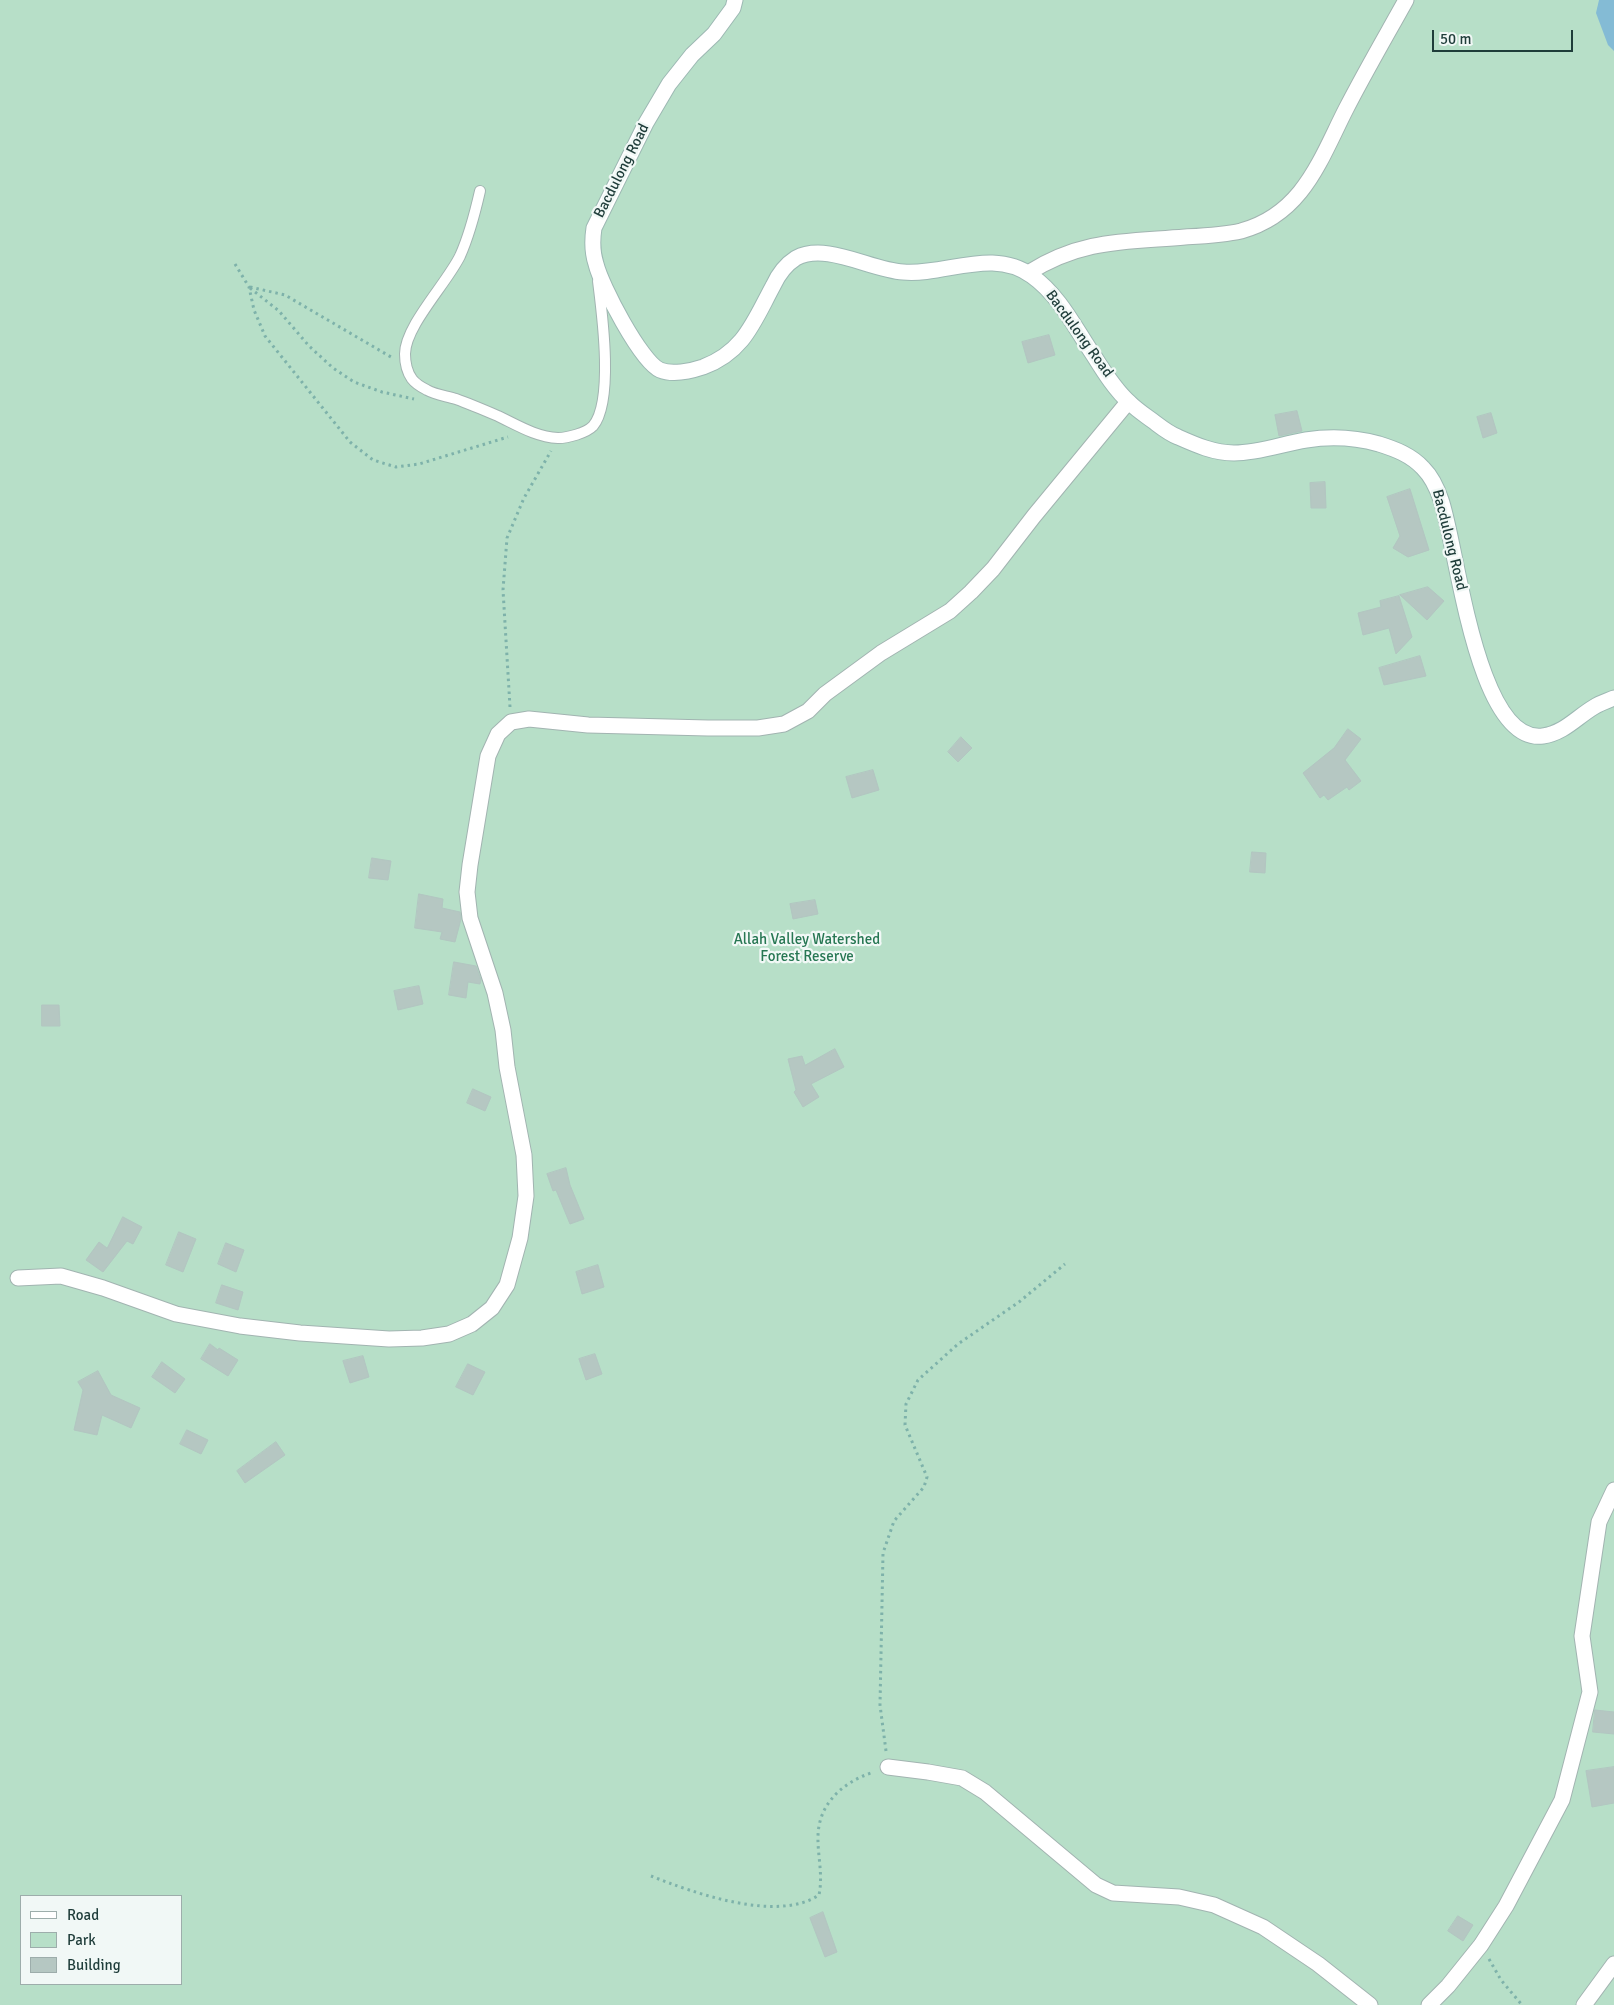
<!DOCTYPE html>
<style>
body{margin:0}
#map{position:relative;width:1614px;height:2005px;overflow:hidden;background:#e0ece9;font-family:Signika,sans-serif}
canvas{display:block}
.legend{position:absolute;left:20px;top:1895px;width:162px;height:90px;box-sizing:border-box;background:#f1f8f6;border:1px solid #9dadab;margin:0;padding:6px 9px;list-style:none;font-size:15px;color:#1f3d3a}
.legend li{display:flex;align-items:center;gap:10px;height:25px}
.legend b{width:25px;border:1px solid #9dadab}
.scale{position:absolute;left:1432px;top:30px;width:141px;height:22px;box-sizing:border-box;border:2px solid #1f3d3a;border-top:0;padding-left:6px;font-size:15px;line-height:18px;white-space:nowrap;color:#1f3d3a;-webkit-text-stroke:4px #f1f8f6;paint-order:stroke}
</style>
<div id="map">
<canvas width="1614" height="2005"></canvas>
<ul class="legend">
<li><b style="height:6px;background:#fff"></b>Road</li>
<li><b style="height:14px;background:#b7dfc8"></b>Park</li>
<li><b style="height:14px;background:#b5c7c2"></b>Building</li>
</ul>
<div class="scale">50 m</div>
</div>
<script>
const c = document.querySelector('canvas').getContext('2d');
c.lineJoin = 'round';
function fillPath(path, color) { c.fillStyle = color; c.fill(path, 'evenodd'); }
function strokePath(path, color, width, dash) { c.strokeStyle = color; c.lineWidth = width; c.lineCap = dash ? 'butt' : 'round'; c.setLineDash(dash || []); c.stroke(path); }
function label(font, color, halo, rows, align = 'center') {
  c.font = font + ' Signika,sans-serif'; c.lineWidth = 4.5; c.setLineDash([]); c.textBaseline = 'middle'; c.strokeStyle = halo; c.fillStyle = color; for (const [text, x, y, turn = 0] of rows) {
    c.save(); c.translate(x, y); c.rotate((+turn || 0) * Math.PI / 180); c.textAlign = isNaN(turn) ? turn : align; if (halo) c.strokeText(text, 0, 0); c.fillText(text, 0, 0); c.restore();
  }
}
const green = new Path2D(`
 M0 0H1614V2005H0ZM21 1896H181V1984H21Z`);
const water = new Path2D(`
 M1599 0H1614V51L1608 45 1596 13Z`);
const building = new Path2D(`
 M1049 335 1055 355 1028 363 1022 342Z
 M1297 411 1302 431 1279 436 1275 415Z
 M1491 413 1497 433 1483 438 1477 417Z
 M1325 482 1326 508H1311L1310 483Z
 M1410 489 1429 550 1408 557 1393 548 1400 536 1387 497Z
 M1428 587 1444 601 1427 620 1400 595Z
 M1399 596 1412 637 1396 654 1389 628 1363 635 1358 613 1381 607 1380 601Z
 M1420 656 1426 676 1384 685 1379 668Z
 M1348 729 1361 739 1345 760 1361 781 1349 790 1347 787 1328 800 1324 795 1320 798 1303 773 1334 748Z
 M961 737 972 748 958 762 948 752Z
 M873 770 879 790 852 798 846 777Z
 M1252 852 1266 853 1265 873 1250 872Z
 M372 858 391 861 388 880 369 878Z
 M419 894 443 899 442 908 460 912 461 919 455 942 440 939 442 932 415 928Z
 M815 900 818 914 793 919 790 904Z
 M454 962 476 966 481 980 480 984 468 982 466 998 449 995Z
 M419 986 423 1004 398 1010 394 991Z
 M42 1005H59L60 1026H42Z
 M835 1049 844 1067 811 1084 819 1097 803 1107 794 1092 796 1090 788 1059 802 1056 805 1065Z
 M473 1089 491 1097 485 1111 467 1103Z
 M566 1168 570 1185 584 1219 570 1224 556 1190 553 1191 547 1174Z
 M123 1217 142 1227 133 1244 127 1241 103 1272 86 1260 99 1242 107 1248Z
 M179 1232 196 1239 183 1272 166 1265Z
 M226 1243 244 1250 236 1272 218 1264Z
 M598 1265 604 1287 582 1294 576 1272Z
 M222 1285 243 1292 238 1310 216 1303Z
 M210 1344 218 1350 219 1348 238 1360 228 1376 201 1359Z
 M595 1354 602 1374 586 1380 579 1359Z
 M363 1356 369 1377 350 1383 343 1361Z
 M162 1362 185 1379 175 1393 152 1377Z
 M468 1364 485 1372 473 1395 456 1387Z
 M98 1371 111 1395 140 1408 131 1428 102 1415 97 1435 74 1430 83 1390 78 1382Z
 M187 1430 208 1440 201 1454 180 1444Z
 M276 1442 285 1455 245 1483 237 1471Z
 M1595 1710 1614 1712V1734L1593 1732Z
 M1614 1767V1803L1592 1807 1586 1771Z
 M823 1912 837 1952 825 1957 810 1918Z
 M1458 1916 1473 1925 1463 1941 1448 1931Z`);
const path = new Path2D(`
 M235 264 249 287 254 310 265 336 350 442 373 460 396 467 419 464 508 437
 M250 287 285 295 391 357
 M250 288 279 311 309 346 333 368 354 382 382 392 414 399
 M510 707 503 590 507 538 524 498 551 451
 M886 1751 880 1705 883 1553 894 1521 924 1487 927 1477 905 1425 906 1404 918 1380 958 1344 1019 1302 1065 1264
 M651 1876C694 1893 777 1923 819 1895 824 1871 815 1848 819 1826 824 1798 848 1780 874 1772
 M1489 1959 1501 1980 1522 2005`);
const lane = new Path2D(`
 M480 191C475 213 469 236 460 256 447 283 405 326 405 354 405 362 407 372 412 379 415 383 423 388 427 390 436 395 447 396 456 399 470 404 484 410 498 416 517 425 536 437 558 438 568 438 586 433 593 426 614 401 602 313 598 281`);
const street = new Path2D(`
 M1028 273C1082 239 1124 242 1185 237 1203 236 1224 235 1241 231 1303 214 1320 160 1346 109 1365 72 1386 36 1406 0
 M18 1278 61 1276 103 1288 176 1314 240 1326 300 1333 389 1339 422 1338 449 1334 472 1324 492 1308 507 1285 520 1238 526 1196 524 1155 507 1067 503 1030 495 993 470 918 467 892 470 865 488 756 498 734 511 722 529 719 588 725 708 728H758L784 724 808 711 825 694 881 653 950 611 971 592 993 569 1034 516 1128 402
 M888 1767 928 1772 962 1778 985 1792 1096 1885 1113 1893 1179 1897 1214 1905 1263 1927 1318 1964 1370 2005
 M1429 2005 1448 1986 1481 1945 1506 1906 1562 1800 1590 1692 1582 1636 1599 1522 1614 1490
 M1584 2005 1614 1964`);
const secondary = new Path2D(`
 M735 0 733 8 714 34 692 55 669 84 646 123 594 228C592 241 592 252 596 264 601 285 641 362 660 370 672 375 691 371 703 367 744 352 754 321 773 286 778 275 785 265 796 258 826 242 871 270 903 272 945 276 993 247 1032 276 1060 296 1075 328 1094 356 1104 372 1116 391 1130 403 1137 410 1145 415 1153 421 1161 427 1168 433 1178 437 1196 445 1214 453 1234 453 1259 453 1282 444 1306 440 1331 436 1354 437 1379 444 1395 449 1411 455 1423 468 1432 477 1437 488 1441 500 1457 544 1476 745 1543 736 1564 733 1577 717 1594 707 1600 703 1607 701 1614 698`);
const streetNames = [
 ["Bacdulong Road",622,171,-63],
 ["Bacdulong Road",1079,334,54],
 ["Bacdulong Road",1449,540,76]
];
const parkNames = [
 ["Allah Valley Watershed",807,940],
 ["Forest Reserve",807,957]
];
fillPath(green, '#b7dfc8');
fillPath(water, '#84bbd5');
fillPath(building, '#b5c7c2');
strokePath(building, '#b2c6c1', 1);
strokePath(lane, '#a2b4b1', 12);
strokePath(street, '#a2b4b1', 17);
strokePath(secondary, '#9db8b3', 17);
strokePath(path, '#7eb2aa', 3, [2.5, 4]);
strokePath(lane, '#fff', 10);
strokePath(street, '#fff', 15);
strokePath(secondary, '#fff', 15);
label('15px', '#1f3d3a', '#f1f8f6', streetNames);
label('15px', '#277753', '#f1f8f6', parkNames);
</script>
